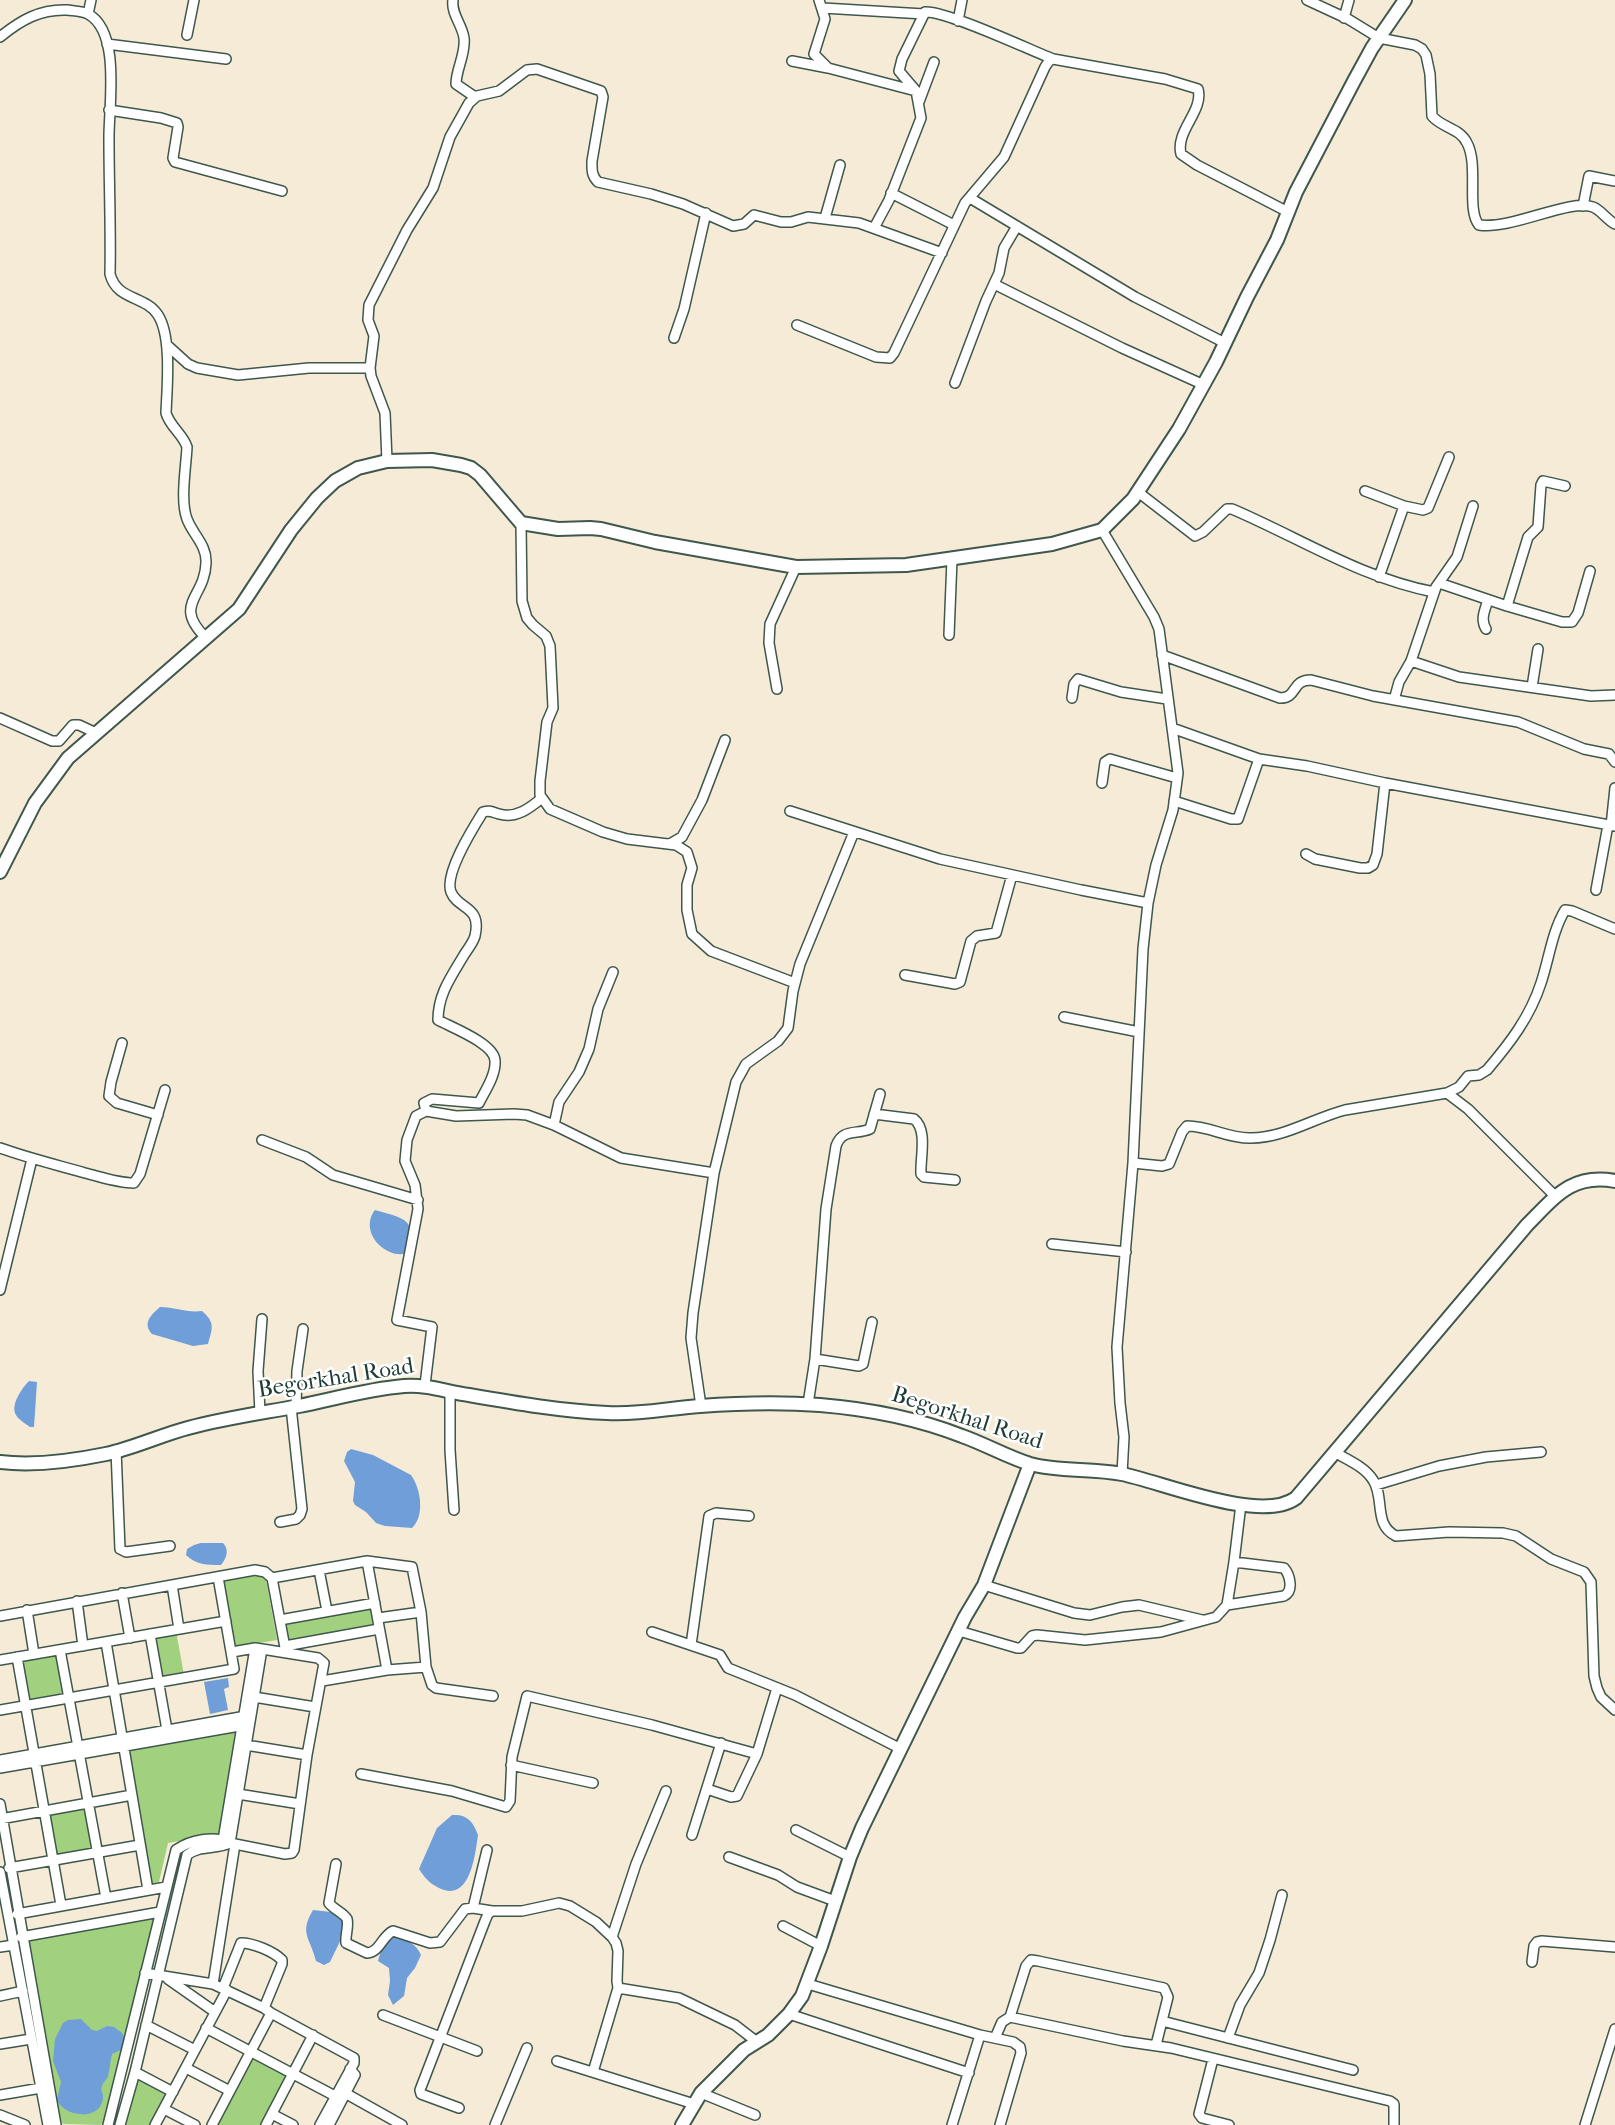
<!DOCTYPE html>
<style>
body{margin:0}
canvas{display:block;background:#f6ebd7}
</style>
<canvas width="1615" height="2125"></canvas>
<script>
const c = document.querySelector('canvas').getContext('2d');
c.lineJoin = 'round';
function fillPath(path, color) { c.fillStyle = color; c.fill(path, 'evenodd'); }
function strokePath(path, color, width, dash) { c.strokeStyle = color; c.lineWidth = width; c.lineCap = dash ? 'butt' : 'round'; c.setLineDash(dash || []); c.stroke(path); }
function label(font, color, halo, rows, align = 'center') {
  c.font = font + ' "IM FELL French Canon",serif'; c.lineWidth = 5; c.setLineDash([]); c.textBaseline = 'middle'; c.strokeStyle = halo; c.fillStyle = color; for (const [text, x, y, turn = 0] of rows) {
    c.save(); c.translate(x, y); c.rotate((+turn || 0) * Math.PI / 180); c.textAlign = isNaN(turn) ? turn : align; if (halo) c.strokeText(text, 0, 0); c.fillText(text, 0, 0); c.restore();
  }
}
const green = new Path2D(`
 M265 1574 277 1640 235 1647 223 1581Z
 M373 1605 377 1627 286 1643 282 1621Z
 M176 1631 184 1675 160 1680 152 1636Z
 M59 1652 67 1696 26 1703 18 1659Z
 M238 1729 219 1834 168 1843 159 1882 152 1883 128 1749Z
 M87 1806 95 1850 55 1857 47 1813Z
 M156 1917 106 2117 101 2125 63 2124 59 2118 28 1940Z
 M251 2054 290 2075 264 2125H214Z
 M136 2076 170 2094 153 2125H124Z`);
const water = new Path2D(`
 M375 1210C405 1219 418 1218 407 1254 401 1254 395 1255 390 1252 373 1245 363 1225 375 1210Z
 M160 1307C175 1307 187 1313 202 1311 216 1323 212 1329 208 1344L193 1346 152 1334C142 1323 151 1315 160 1307Z
 M29 1381 37 1382 34 1427H30C26 1424 18 1419 16 1415 10 1405 22 1388 29 1381Z
 M351 1449 373 1455 411 1475C421 1489 425 1516 412 1528L385 1526 376 1523 366 1512 355 1505 353 1501 355 1482 344 1461 347 1452Z
 M201 1543H223C230 1550 226 1559 221 1565 207 1565 196 1565 186 1555L187 1549 194 1545Z
 M228 1678 229 1687 224 1689 228 1710 210 1714 204 1682Z
 M452 1815C467 1814 473 1821 478 1835 475 1856 470 1903 439 1888 429 1883 425 1878 419 1869L437 1828Z
 M313 1910 331 1912 343 1919 344 1933 330 1962 324 1965 316 1961C310 1937 299 1934 313 1910Z
 M396 1936C407 1941 416 1943 421 1955L415 1968 407 1978 404 1996 393 2005 388 1995 390 1981 389 1968 378 1961C380 1951 386 1939 396 1936Z
 M81 2019 92 2030 97 2031 107 2026 114 2027 122 2033 124 2037 121 2050 112 2054C110 2062 110 2069 108 2076 107 2080 103 2082 102 2086 100 2093 103 2090 103 2097 103 2110 90 2116 80 2114 69 2113 62 2109 57 2100L61 2082 53 2061 55 2039 63 2023 68 2020Z`);
const street = new Path2D(`
 M453 0C451 14 462 24 464 38 466 54 456 69 456 84L475 97
 M819 0 825 19 814 54 828 68 916 91
 M1307 0 1348 19 1379 38 1415 45 1422 49 1426 55 1430 74 1432 116C1442 128 1460 128 1467 143 1479 165 1466 210 1479 225 1512 230 1570 198 1593 207 1601 210 1607 220 1615 224
 M823 8 924 14
 M88 14 91 0
 M1344 18 1349 0
 M958 21 962 0
 M187 35 194 0
 M0 37C21 20 40 9 67 10 74 11 82 11 88 14 122 32 108 110 109 141 109 185 111 230 110 274 117 301 145 295 158 315 172 337 167 387 166 413 170 427 183 434 187 447 186 467 180 501 187 519 193 535 207 545 206 563 205 598 172 604 206 638
 M107 44 226 59
 M792 61 828 68
 M919 102 934 62
 M109 110 161 118 177 123 178 127 173 158 175 162 282 191
 M891 193 954 225
 M970 198 1135 297 1225 343
 M1583 206 1589 176 1615 181
 M825 218 840 165
 M874 228 889 200 921 118 916 91 899 71 902 59 925 12C945 10 1030 50 1053 59
 M994 284 1122 348 1204 385
 M797 325 876 357 890 358 894 353 965 203 1004 157 1045 67 1049 61 1053 59 1165 79 1198 89C1204 111 1175 131 1181 154L1197 165 1288 212
 M674 338 684 309 706 213
 M167 345 188 364 197 368 238 375 309 368H370
 M955 383 986 301 999 273 1004 248 1017 226
 M387 461 385 413 371 376 370 368 374 336 368 320 369 305 407 230 433 188 450 137 469 103 477 96 499 91 527 70 537 69 601 91 603 97 592 161C592 169 591 175 598 182L651 194 683 204 733 226 744 224 754 215 781 222H791L808 217 859 223 942 253
 M1365 491 1404 506
 M1138 492 1195 536 1203 532 1227 509H1232C1300 538 1361 578 1434 592
 M521 523 522 601 527 618 533 625 546 636 550 646 553 708 547 722 540 781V795L550 809 603 832 627 839 676 845 687 852 692 868 687 885V910L692 934 711 951 795 983
 M1102 530 1154 617 1159 629 1178 773 1173 810 1156 865 1148 903 1143 949 1133 1163 1117 1347 1120 1403 1124 1437 1122 1474
 M1379 577 1404 506 1423 510 1428 508 1449 457
 M1439 583 1507 606 1562 622H1572L1578 613 1590 571
 M1507 606 1528 537 1538 527 1541 485 1543 481 1565 486
 M1486 629C1480 619 1485 610 1488 600
 M949 635 952 559
 M1162 655 1280 698C1298 698 1291 680 1311 680L1373 696 1518 722 1584 749 1609 754 1615 762
 M1411 661 1459 677 1591 696 1615 695
 M1532 687 1538 649
 M777 689 769 643 770 624 796 567
 M1072 698 1074 684 1078 679 1121 692 1167 699
 M1394 700 1399 682 1411 661 1436 587 1457 557 1473 506
 M0 718 52 741H59L73 725H79L96 733
 M1172 728 1259 759 1307 766 1385 783 1615 826
 M1102 783 1105 762 1110 759 1177 778
 M1174 801 1231 819H1238L1259 759
 M790 811 940 859 1081 890 1148 903
 M1611 826 1615 788
 M670 844 682 837 702 800 725 740
 M1306 854 1315 859 1360 868H1368L1373 865 1377 854 1385 783
 M1596 890 1608 825
 M905 975 955 984 960 982 971 941 977 936 996 933 1012 875
 M1064 1017 1139 1032
 M122 1043 111 1082 109 1096 117 1103 158 1115
 M1447 1093 1468 1109 1556 1197
 M426 1111 424 1103 432 1099 479 1103C485 1091 496 1075 495 1061 495 1044 453 1028 438 1020 438 994 451 977 464 955 467 950 473 943 475 936 482 905 458 910 451 892 444 874 473 828 483 812 490 810 492 812 499 814 516 819 530 808 542 798
 M874 1114 914 1119C928 1130 920 1158 921 1174L924 1177 955 1180
 M554 1125 559 1102 579 1072 589 1049 598 1009 613 972
 M262 1140 306 1157 333 1175 418 1200
 M0 1148C28 1158 57 1165 85 1173 101 1177 118 1183 134 1183L140 1174 165 1090
 M1133 1163 1162 1166 1169 1164 1182 1132 1187 1126C1210 1126 1229 1139 1251 1138 1284 1138 1314 1118 1345 1110L1447 1093 1459 1087 1468 1076 1479 1075 1487 1070C1510 1043 1530 1017 1541 983 1549 959 1552 932 1565 910L1572 911 1615 929
 M1052 1244 1126 1252
 M0 1290 32 1159
 M815 1359 826 1209 836 1146C842 1128 857 1135 870 1129L880 1094
 M425 1385 432 1327 397 1320 418 1209 415 1185 405 1161 407 1140 416 1116 426 1111 456 1116 514 1114 527 1115 554 1125 621 1158 714 1173
 M450 1392V1450L454 1510
 M808 1404 815 1359 859 1366 863 1364 872 1322
 M701 1406 691 1338 693 1313 714 1173 736 1082 746 1064 778 1041 788 1028 793 991 800 964 854 832
 M296 1407 297 1371 303 1329
 M260 1413 258 1371 262 1319
 M116 1450 120 1549 126 1552 170 1546
 M1336 1453C1348 1460 1365 1467 1373 1480 1385 1498 1373 1525 1396 1536L1449 1532 1503 1533 1516 1536 1551 1559 1584 1572 1591 1582 1594 1676 1597 1688 1601 1697 1615 1710
 M1376 1485 1439 1466 1486 1457 1541 1452
 M280 1522 296 1519 300 1515 302 1509 291 1407
 M367 1561 387 1670
 M319 1570 327 1611
 M172 1585 179 1629
 M984 1585 1074 1613 1090 1615 1122 1607 1139 1605 1202 1620
 M122 1593 130 1638
 M77 1601 83 1646
 M1227 1605 1284 1596C1294 1591 1290 1575 1284 1568L1234 1562
 M27 1610 34 1654
 M0 1616 255 1570 265 1572 272 1578
 M378 1618 421 1612
 M280 1620 375 1603
 M959 1631 1017 1648H1021L1032 1636 1037 1635 1085 1640 1161 1632 1216 1617 1227 1605 1234 1562 1241 1504
 M652 1632 720 1655 728 1668 795 1695 901 1749
 M150 1634 167 1730
 M106 1642 148 1890
 M691 1645 709 1516 716 1513 749 1516
 M285 1646 379 1629
 M60 1650 106 1898
 M232 1652 255 1648
 M286 1653 272 1578 367 1561 412 1567 421 1612 426 1667 387 1670 322 1681
 M17 1657 61 1905
 M0 1660 226 1621
 M426 1667 432 1685 436 1688 493 1696
 M254 1697 315 1707
 M0 1710 234 1669 218 1577
 M246 1745 307 1755
 M0 1760 246 1716
 M511 1765 593 1783
 M0 1768 245 1725
 M361 1774 452 1791 506 1807 510 1801 512 1757 527 1696 652 1725 757 1754 777 1688
 M707 1789 731 1797 737 1796 757 1754
 M238 1794 300 1804
 M0 1804 56 2125
 M0 1819 132 1795
 M796 1830 850 1857
 M692 1835 721 1743
 M223 1840 255 1648 262 1649 230 1843
 M729 1857 778 1875 797 1887 835 1901
 M336 1864 329 1903C333 1909 344 1913 347 1919 349 1926 345 1936 346 1943L367 1953C380 1952 382 1936 393 1931L430 1943 440 1942 465 1909 473 1908 492 1911
 M9 1868 140 1845
 M0 1872 48 2125
 M473 1908 487 1850
 M17 1914 166 1887
 M783 1926 821 1946
 M21 1937 160 1912
 M612 1937 636 1864 666 1791
 M0 1947 14 1945
 M1532 1962 1534 1946 1537 1942 1542 1941 1615 1947
 M145 1973 213 1984 235 1844
 M168 1979 215 2012
 M213 1984 264 2008 271 2013 354 2058V2063L320 2125
 M808 1984 980 2035 1013 2042 1020 2047 1021 2053 1000 2125
 M223 1988 241 1943C253 1943 273 1951 282 1960V1964L264 2008
 M618 1988 679 1998 735 2025 757 2042
 M0 1996 23 1991
 M789 2014 969 2073
 M383 2015 477 2051
 M1010 2017 1026 1966 1031 1960 1038 1961 1164 1988 1168 1997 1156 2045
 M1162 2021 1353 2070
 M146 2025 195 2050
 M206 2028 335 2096
 M995 2038 1002 2022 1010 2017 1123 2041 1171 2048 1390 2101 1394 2104V2125
 M1228 2038 1240 2005 1259 1973 1270 1940 1282 1895
 M0 2044 31 2039
 M1213 2059 1199 2114 1202 2118 1229 2125
 M557 2061 694 2104
 M186 2068 230 2091
 M135 2072 173 2092
 M345 2093 402 2125
 M701 2093 755 2115
 M0 2095 41 2088
 M459 2108 421 2094 420 2090 485 1921 488 1914 492 1911H522L559 1903 570 1906 596 1922 612 1937 616 1943 618 1951 617 1981 618 1988 593 2072
 M164 2109 195 2125
 M272 2114 293 2125
 M0 2115 25 2125
 M108 2125 176 1850C190 1840 214 1835 230 1843L285 1854 292 1853 294 1850 307 1755 324 1663 318 1658 262 1649
 M120 2125 135 2072 187 1855C199 1845 216 1850 230 1843
 M155 2125 227 1990
 M212 2125 271 2013
 M266 2125 313 2035
 M329 2125 355 2075 350 2069
 M495 2125 527 2048
 M952 2125 980 2035
 M1585 2125 1615 2029`);
const secondary = new Path2D(`
 M0 872 35 803 68 758 239 609 291 530 317 498 335 481 358 468 387 461 432 460 461 465 471 468 480 475 521 523 558 529 590 528 601 529 655 542 796 567 906 565 1052 544 1102 530 1133 499 1179 429 1216 362 1247 297 1277 240 1296 192 1354 81 1372 48 1405 0
 M0 1462C34 1466 72 1461 106 1454 134 1448 161 1435 188 1428 225 1418 262 1413 299 1406 334 1399 368 1389 404 1386 426 1384 447 1392 469 1395 515 1403 561 1411 607 1413 639 1415 669 1408 700 1406 739 1403 781 1402 820 1405 869 1409 916 1418 962 1436 985 1444 1007 1457 1030 1464 1059 1472 1092 1468 1122 1474 1162 1482 1261 1524 1296 1498L1527 1225C1555 1197 1572 1173 1615 1181
 M682 2125 701 2093 744 2050 768 2035 789 2014 802 1996 821 1946 850 1857 862 1828 965 1617 984 1585 1030 1464`);
const streetNames = [
 ["Begorkhal Road",336,1379,-9],
 ["Begorkhal Road",967,1419,18]
];
fillPath(green, '#a1d17f');
fillPath(water, '#6f9ed8');
strokePath(street, '#3f574c', 12);
strokePath(secondary, '#3f574c', 16);
strokePath(street, '#fff', 9);
strokePath(secondary, '#fff', 12);
label('23px', '#1f3d34', '#fff', streetNames);
</script>
